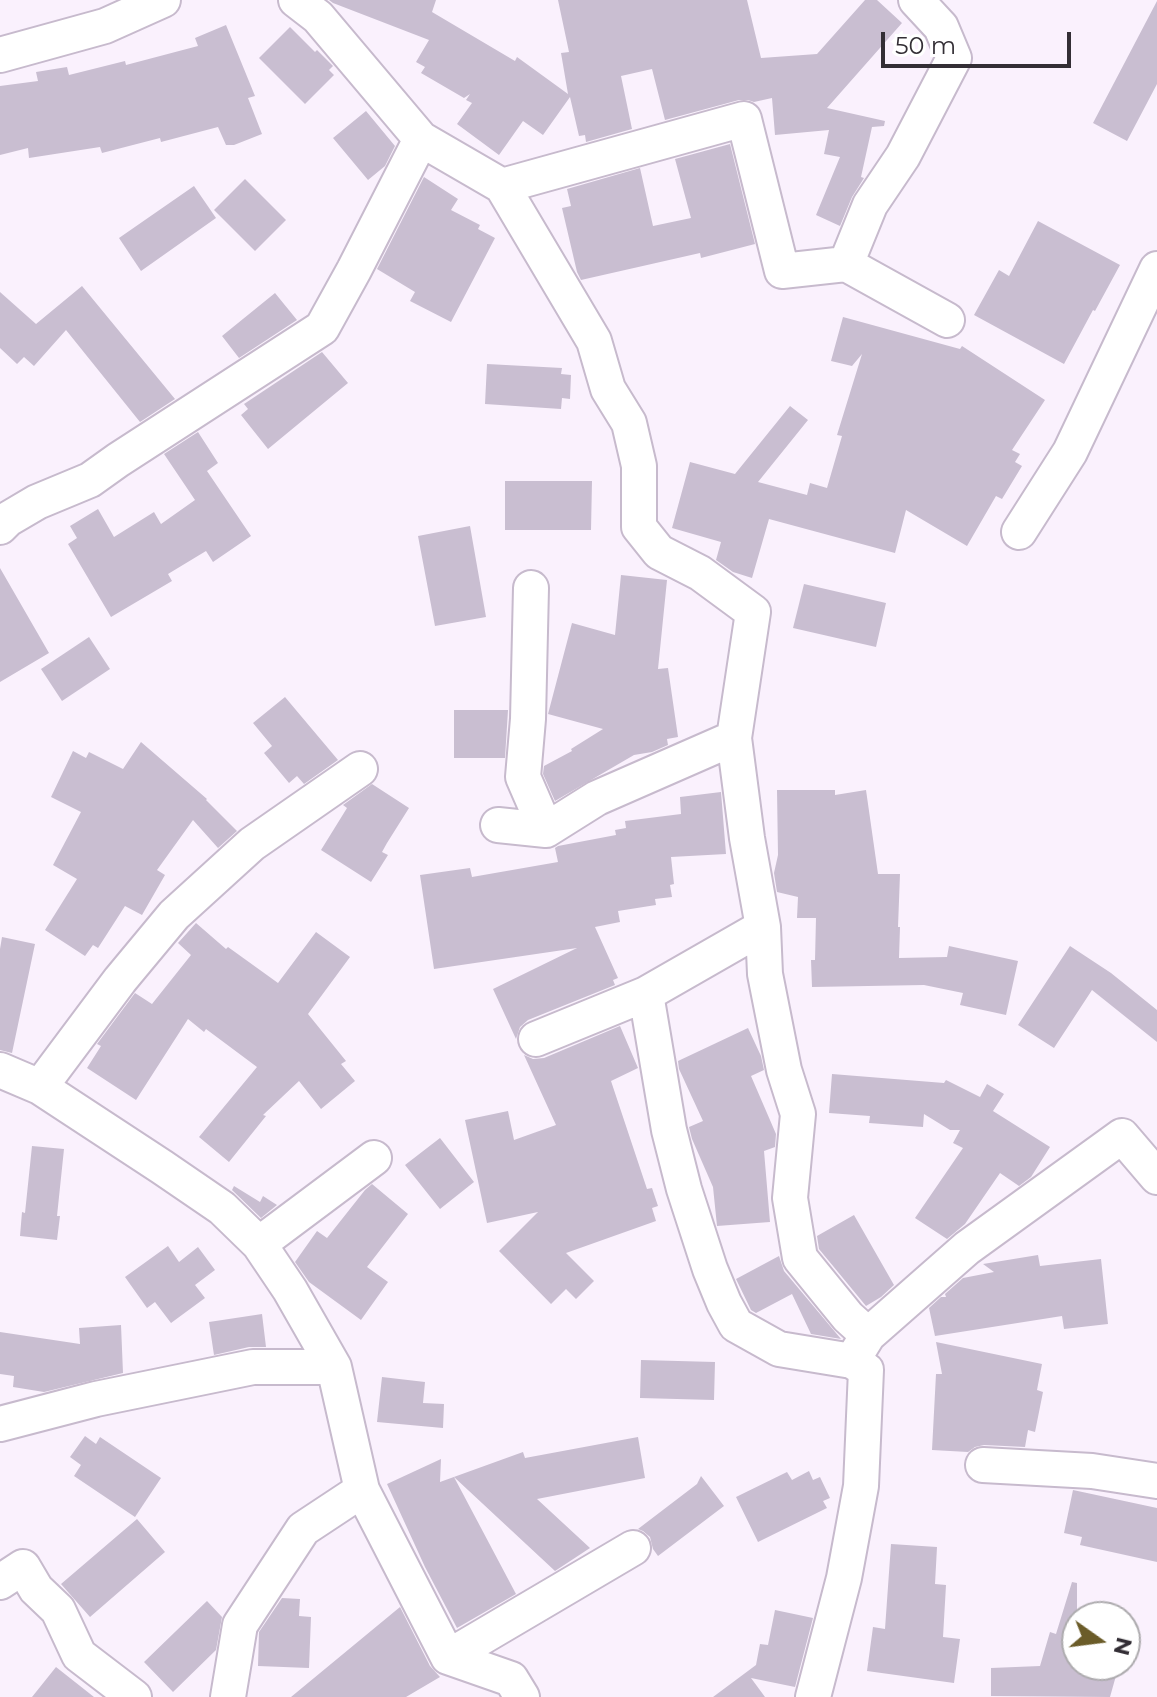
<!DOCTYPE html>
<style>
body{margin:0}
#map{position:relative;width:1157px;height:1697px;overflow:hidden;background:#faf1fd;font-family:Montserrat,sans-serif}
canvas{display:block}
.north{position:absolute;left:1061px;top:1601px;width:80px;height:80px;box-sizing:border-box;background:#fff;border:2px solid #adabae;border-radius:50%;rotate:104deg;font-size:22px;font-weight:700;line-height:32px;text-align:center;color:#332e35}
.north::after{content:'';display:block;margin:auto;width:28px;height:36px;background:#6b5c29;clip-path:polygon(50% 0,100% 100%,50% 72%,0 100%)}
.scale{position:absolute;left:881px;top:32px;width:190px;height:36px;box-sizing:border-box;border:4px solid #332e35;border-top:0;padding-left:10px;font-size:24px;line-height:28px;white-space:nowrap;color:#332e35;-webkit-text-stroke:6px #fff;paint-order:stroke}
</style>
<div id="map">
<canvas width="1157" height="1697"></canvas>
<div class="north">N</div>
<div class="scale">50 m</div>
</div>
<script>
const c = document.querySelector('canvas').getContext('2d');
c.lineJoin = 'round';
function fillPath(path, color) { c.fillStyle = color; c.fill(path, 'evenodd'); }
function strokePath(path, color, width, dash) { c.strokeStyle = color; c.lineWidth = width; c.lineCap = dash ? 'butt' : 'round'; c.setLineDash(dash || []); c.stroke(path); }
const building = new Path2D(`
 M329 0H436L432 12 515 61 517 57 568 94 561 53 569 52 558 0H747L761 58 817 54 865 0H877L902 23 827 108 885 121 884 126 872 127 861 177 864 178 852 197 840 226 816 215 840 157 824 154 829 130 775 135 772 98 754 102 748 100H739L665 120 652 69 621 76 632 129 586 142 585 135 579 136 570 97 543 135 523 121 499 155 457 124 472 103 466 100 470 94 464 98 421 73 425 67 416 62 429 40 333 3Z
 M1157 1V84L1127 141 1093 123Z
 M226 25 255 96 248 98 262 134 234 145H226L218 127 161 142 160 138 102 153 100 147 29 158 28 148 0 155V86L38 81 36 72 67 67 69 75 125 61 126 65 198 46 195 38Z
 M290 27 315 52 317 50 333 66 329 70 334 75 305 104 259 58Z
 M366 111 395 146 385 166 368 180 333 138Z
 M730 144 755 244 701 258 700 253 581 280 577 272 562 208 571 206 567 189 640 168 653 226 691 218 675 159Z
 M424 177 458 199 451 210 480 225 478 229 495 238 451 322 410 301 415 292 377 269Z
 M245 179 286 220 255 251 214 210Z
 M194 186 216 218 141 271 119 238Z
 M1038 221 1120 265 1095 311 1093 310 1064 364 974 315 999 270 1009 276Z
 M82 286 175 399 140 422 66 330 34 366 24 357 17 364 0 348V292L36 324Z
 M275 293 297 320 239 358 222 336Z
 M843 317 960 349 962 346 1045 400 1012 450 1020 454 1015 462 1022 466 1002 499 996 496 967 546 906 510 895 553 769 519 752 578 733 572 716 560 721 542 672 528 690 462 735 474 790 406 808 420 758 482 807 495 810 483 827 488 842 436 837 435 862 354 852 366 831 361Z
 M322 352 348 383 268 449 241 415 248 409 244 404Z
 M487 364 562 368 561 374 571 375 570 399 562 398 561 409 485 404Z
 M198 432 218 463 207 471 251 536 213 562 206 551 168 574 172 581 111 617 68 544 77 538 70 526 98 509 114 537 154 512 161 524 195 500 164 454Z
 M505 481H592L591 530H505Z
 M470 526 486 617 435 626 418 536Z
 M0 568 49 653 0 682Z
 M621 575 667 580 658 669 668 668 678 737 667 739 668 745 652 752 634 755 555 801 543 774 544 766 572 751 571 749 603 729 548 714 572 623 615 635Z
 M804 584 886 603 876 647 793 628Z
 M89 637 110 669 62 701 41 669Z
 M285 697 338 760 304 784 297 776 289 783 264 753 272 746 253 723Z
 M454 710H508L505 758H454Z
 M141 742 207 799 206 800 237 831 218 848 193 820 157 870 165 875 142 915 125 906 98 948 93 945 85 956 45 930 77 879 53 865 81 812 51 797 73 751 86 758 89 752 123 769Z
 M372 784 409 808 387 843 382 852 388 855 371 882 321 850 347 808 343 805Z
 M777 790H835V795L866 790 878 874H900L898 927H900L899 958 947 957 949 946 1018 961 1006 1015 960 1005 963 993 924 985 812 987 811 960H815L816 918H797L798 897 777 892 774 873 778 855Z
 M721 792 726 854 671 857 674 884 670 885 672 897 655 899 656 905 618 911 620 922 595 927 618 978 613 980 615 985 528 1020 520 1027 516 1039 493 989 577 948 434 969 420 875 470 868 472 877 558 862 555 848 558 846 616 835 615 830 626 828 625 821 681 814 680 797Z
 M196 923 226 949 228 947 278 983 316 932 350 957 308 1014 346 1061 341 1064 355 1081 321 1109 299 1081 263 1115 266 1116 229 1162 199 1137 257 1067 206 1029 204 1032 188 1019 136 1100 87 1068 101 1046 97 1044 135 993 152 1004 191 955 178 943Z
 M2 937 35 944 12 1053 0 1050V949Z
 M1070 946 1111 973 1157 1010V1042L1092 990 1054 1048 1018 1025Z
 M620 1026 638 1068 611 1081 647 1189 652 1188 658 1206 652 1208 656 1221 566 1253 594 1281 576 1299 566 1289 551 1304 499 1251 538 1212 487 1223 465 1120 508 1111 514 1140 556 1125 524 1055 533 1059 544 1058Z
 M748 1028 761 1056 764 1070 751 1076 776 1134 775 1147 764 1151 770 1222 717 1226 713 1187 692 1139 689 1127 703 1121 679 1069 678 1061Z
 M832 1074 944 1083 946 1080 980 1097 987 1084 1004 1094 993 1111 1050 1147 1031 1177 1019 1186 1000 1173 965 1224 947 1239 915 1218 963 1148 953 1143 960 1130H950L924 1114 923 1127 869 1123 870 1116 829 1113Z
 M440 1138 474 1182 440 1209 405 1165Z
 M32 1146 64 1149 57 1216H60L57 1240 20 1236 22 1212 25 1213Z
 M372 1184 408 1214 367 1267 388 1282 361 1320 309 1282 295 1262 317 1231 327 1238 365 1190Z
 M234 1186 260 1202 263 1196 277 1205 261 1218 232 1190Z
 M854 1215 894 1285 881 1297 866 1306 819 1249 817 1236Z
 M168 1246 179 1262 198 1247 215 1270 195 1285 205 1298 171 1323 155 1302 147 1308 125 1277Z
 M1038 1255 1040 1266 1101 1259 1108 1324 1064 1329 1062 1316 935 1336 929 1308 941 1297H946L945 1294 963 1278 994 1272 983 1264Z
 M779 1256 784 1271 841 1339 811 1334 792 1294 756 1313 751 1310 736 1279Z
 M262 1314 266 1347H249L214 1355 209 1322Z
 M121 1325 123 1373 44 1392 13 1387 14 1376 0 1374V1332L80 1344 79 1328Z
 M936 1342 1042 1364 1037 1390 1043 1392 1035 1432 1028 1430 1025 1447 984 1445 975 1447 968 1452 932 1450 936 1374H942Z
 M641 1360 715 1362 714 1400 640 1398Z
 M382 1377 425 1382 423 1403 444 1404 443 1428 377 1422Z
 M85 1436 96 1444 100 1437 161 1478 135 1517 74 1476 81 1465 70 1457Z
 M638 1437 645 1478 537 1499 590 1548 555 1571 454 1477 516 1594 457 1628 425 1567 387 1484 441 1459 440 1482 523 1452 525 1458Z
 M809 1471 813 1480 820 1477 830 1498 823 1501 827 1508 758 1542 736 1497 787 1472 792 1480Z
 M701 1476 724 1506 658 1556 653 1549 650 1537 643 1531 638 1529 697 1484Z
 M1073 1490 1157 1508V1562L1080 1545 1082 1537 1064 1533Z
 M137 1519 165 1552 90 1617 61 1584Z
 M891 1544 937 1547 935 1584 946 1585 943 1637 960 1639 954 1683 867 1671 873 1627 885 1629Z
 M1072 1582 1077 1583V1665H1119L1110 1697 991 1696V1668L1040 1666 1050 1632 1056 1634Z
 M282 1598 300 1599 299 1616 311 1617 309 1668 258 1666 259 1632Z
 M207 1601 222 1617 216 1650 173 1692 144 1662Z
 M400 1607 430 1666 440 1677 406 1697H291Z
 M775 1610 813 1618 795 1687 751 1678 765 1697H713L756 1665 760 1644 768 1645Z
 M56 1667 94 1697H32Z`);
const minor = new Path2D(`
 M296 0 318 17 421 139 502 186 594 341 608 389 629 423 639 466V527L659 552 700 573 753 612 734 738 747 838 763 927 765 974 784 1070 798 1114 790 1198 800 1258 848 1317 868 1335
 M0 55 105 26 163 0
 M502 186 744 119 782 271 846 264 947 320
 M846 264 870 205 903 156 954 58 941 27 916 0
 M0 527 8 519 37 502 90 480 118 460 322 328 354 270 421 139
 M1019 532 1070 452 1157 269
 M531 588 528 719 523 777 546 830
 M498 825 546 830 597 798 734 738
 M646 994 763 927
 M536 1039 646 994 669 1130 684 1189 710 1269 724 1303 736 1325 779 1349 852 1361
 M0 1070 40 1087 162 1167 222 1208 259 1244 290 1290 334 1367 362 1490 448 1657 511 1679 522 1697
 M40 1087 120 980 174 915 252 844 360 769
 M259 1244 374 1158
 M0 1424 96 1399 253 1367H334
 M983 1465 1092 1471 1157 1481
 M0 1582 23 1567 36 1589 58 1610 79 1655 134 1697
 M448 1657 633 1548
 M228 1697 240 1625 303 1529 362 1490
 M813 1697 844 1578 861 1486 866 1370 852 1361 868 1335 967 1248 1122 1136 1157 1177`);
fillPath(building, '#c9bed1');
strokePath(minor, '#c7bacd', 38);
strokePath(minor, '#fff', 34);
</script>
